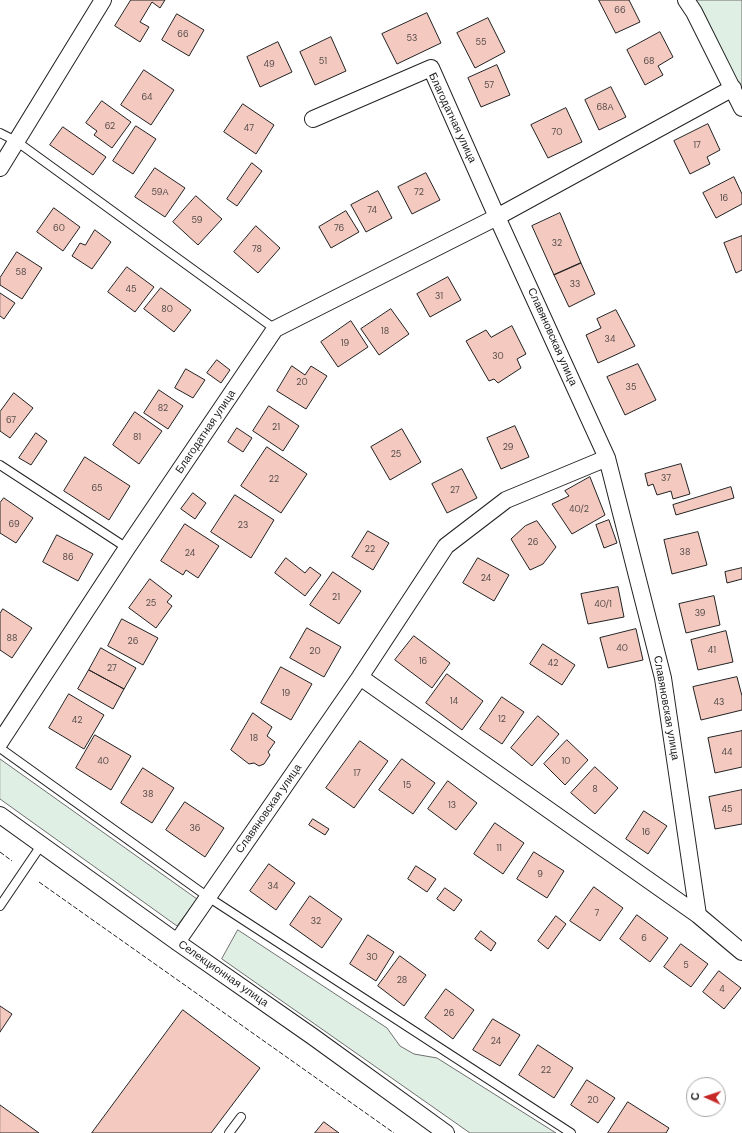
<!DOCTYPE html>
<meta charset="utf-8">
<style>
body{margin:0}
#map{position:relative;width:742px;height:1133px;overflow:hidden;background:#fff;font-family:"DM Sans",sans-serif}
canvas{display:block}
.north{position:absolute;left:686px;top:1077px;width:40px;height:40px;box-sizing:border-box;background:#fff;border:1px solid #a7a7a7;border-radius:50%;rotate:273deg;font-size:11px;font-weight:700;line-height:16px;text-align:center;color:#222}
.north::after{content:'';display:block;margin:auto;width:14px;height:18px;background:#c62828;clip-path:polygon(50% 0,100% 100%,50% 72%,0 100%)}
</style>
<div id="map">
<canvas width="742" height="1133"></canvas>
<div class="north">С</div>
</div>
<script>
const c = document.querySelector('canvas').getContext('2d');
c.lineJoin = 'round';
function fillPath(path, color) { c.fillStyle = color; c.fill(path, 'evenodd'); }
function strokePath(path, color, width, dash) { c.strokeStyle = color; c.lineWidth = width; c.lineCap = dash ? 'butt' : 'round'; c.setLineDash(dash || []); c.stroke(path); }
function label(font, color, halo, rows, align = 'center') {
  c.font = font + ' "DM Sans",sans-serif'; c.lineWidth = 3; c.setLineDash([]); c.textBaseline = 'middle'; c.strokeStyle = halo; c.fillStyle = color; for (const [text, x, y, turn = 0] of rows) {
    c.save(); c.translate(x, y); c.rotate((+turn || 0) * Math.PI / 180); c.textAlign = isNaN(turn) ? turn : align; if (halo) c.strokeText(text, 0, 0); c.fillText(text, 0, 0); c.restore();
  }
}
const green = new Path2D(`
 M692 0H742V94Z
 M0 759 197 899 177 926 0 799Z
 M238 930 387 1028 400 1046 414 1054 437 1058 556 1133H470L222 959Z`);
const building = new Path2D(`
 M131 0H165L160 8 152 2 140 22 149 27 140 42 115 26Z
 M599 0H629L640 22 616 33Z
 M427 13 441 43 397 64 382 34Z
 M177 14 204 30 189 56 162 40Z
 M488 18 505 52 475 68 457 33Z
 M660 32 673 57 658 66 663 75 645 85 627 50Z
 M331 37 346 71 315 85 300 52Z
 M278 42 292 72 260 87 247 57Z
 M497 65 510 95 481 107 468 78Z
 M144 70 174 90 151 125 121 105Z
 M611 87 626 117 599 130 585 100Z
 M102 101 131 122 112 148 94 135 97 131 86 123Z
 M243 104 274 125 256 154 224 132Z
 M566 108 582 142 548 158 531 125Z
 M708 124 720 150 707 157 710 164 690 174 674 141Z
 M136 126 156 139 133 174 113 161Z
 M63 127 106 157 93 175 50 145Z
 M252 163 262 171 237 206 227 199Z
 M155 168 185 188 165 217 135 197Z
 M426 173 440 200 412 214 398 187Z
 M734 177 742 194V204L716 218 703 193Z
 M378 191 392 218 366 232 351 205Z
 M196 196 222 219 198 245 173 222Z
 M54 208 80 227 63 251 37 232Z
 M346 211 359 232 331 248 319 227Z
 M560 213 581 263 554 275 532 226Z
 M256 226 280 248 258 273 234 252Z
 M95 230 111 242 92 269 72 256 80 243 85 245Z
 M742 236V270L736 273 724 243Z
 M17 252 42 268 22 299 0 285V278Z
 M581 263 595 294 569 307 554 275Z
 M127 267 154 287 135 312 108 292Z
 M448 277 461 300 430 317 417 294Z
 M161 288 191 310 174 332 144 309Z
 M0 293 15 303 4 319 0 316Z
 M391 309 409 334 379 355 361 329Z
 M616 310 635 346 598 363 586 335 601 328 597 319Z
 M351 321 368 347 338 367 321 342Z
 M512 326 526 354 517 359 521 368 498 383 494 379 489 381 466 341 486 330 491 337Z
 M217 360 230 370 221 383 207 373Z
 M638 364 656 400 625 415 607 377Z
 M292 366 305 375 311 366 327 376 306 409 277 391Z
 M186 369 205 380 193 398 175 388Z
 M159 390 183 406 168 429 144 413Z
 M14 393 33 408 10 438 0 431V412Z
 M269 406 299 426 283 451 253 431Z
 M135 412 162 431 139 464 113 445Z
 M515 426 529 457 501 469 487 438Z
 M237 428 252 438 243 452 228 442Z
 M402 429 421 462 390 480 371 447Z
 M36 433 47 441 31 465 19 458Z
 M267 447 307 474 281 513 241 486Z
 M85 457 130 486 109 520 64 491Z
 M681 464 690 494 673 499 671 491 657 495 653 484 648 486 645 474Z
 M462 469 477 498 447 513 432 484Z
 M590 477 605 515 572 534 552 504 569 496 565 491Z
 M731 487 734 498 676 515 673 505Z
 M193 493 206 503 195 519 181 509Z
 M235 495 274 520 251 558 211 532Z
 M4 498 33 518 16 543 0 533V503Z
 M609 520 617 543 604 548 596 525Z
 M537 521 556 547 543 564 530 570 511 539 525 526Z
 M185 524 219 546 198 578 186 570 183 575 161 561Z
 M368 531 389 543 373 570 352 557Z
 M698 532 707 565 672 574 664 540Z
 M57 535 93 554 78 581 43 562Z
 M286 558 305 573 310 567 321 575 305 596 275 573Z
 M478 558 509 575 494 601 463 583Z
 M742 568V579L727 583 725 572Z
 M333 572 361 591 339 624 310 605Z
 M150 579 172 596 167 602 172 606 156 628 129 608Z
 M618 587 624 617 588 624 581 594Z
 M714 596 720 625 686 633 679 604Z
 M3 609 32 628 12 658 0 650V614Z
 M122 619 158 638 143 665 108 646Z
 M307 628 341 647 324 677 290 658Z
 M636 629 643 660 608 668 600 638Z
 M726 631 733 662 698 670 691 640Z
 M414 636 450 663 432 688 395 660Z
 M543 644 575 665 562 685 530 664Z
 M101 648 136 668 124 689 89 670Z
 M281 667 312 684 291 720 261 703Z
 M89 670 124 689 113 709 78 689Z
 M447 674 483 701 462 730 426 703Z
 M737 677 742 696V710L701 720 693 687Z
 M69 694 104 715 84 749 49 728Z
 M502 697 524 712 502 744 480 729Z
 M253 713 272 727 267 736 275 742 268 752 270 755 264 764 259 766 254 763 249 764 231 750Z
 M538 716 559 734 532 766 511 748Z
 M742 731V767L715 773 708 738Z
 M95 735 131 756 111 790 76 768Z
 M567 740 588 760 565 785 544 764Z
 M360 741 388 761 354 808 326 788Z
 M402 759 435 783 413 814 379 790Z
 M595 767 618 788 595 814 571 793Z
 M143 768 174 788 152 823 121 803Z
 M448 781 477 803 456 830 428 809Z
 M742 790V824L715 829 709 797Z
 M185 802 224 828 205 857 166 830Z
 M644 811 667 826 648 854 626 839Z
 M313 819 329 829 325 835 309 825Z
 M495 823 524 843 503 874 474 854Z
 M534 852 564 871 547 898 517 879Z
 M269 864 295 883 276 910 250 891Z
 M416 866 436 879 427 892 408 879Z
 M594 887 623 908 600 941 570 921Z
 M445 888 462 900 454 911 437 899Z
 M310 896 342 919 322 948 290 925Z
 M637 915 668 938 650 962 620 939Z
 M556 916 566 924 548 949 538 941Z
 M481 931 496 943 491 951 475 939Z
 M368 935 394 952 376 981 350 964Z
 M681 944 708 964 691 987 664 967Z
 M400 956 426 975 404 1006 378 986Z
 M719 971 741 988 724 1009 703 992Z
 M446 989 474 1010 453 1039 425 1018Z
 M0 1006 12 1014 0 1032Z
 M183 1010 260 1068 211 1133H92Z
 M493 1019 520 1035 500 1066 473 1050Z
 M538 1045 573 1068 554 1098 519 1075Z
 M587 1080 615 1098 598 1123 571 1105Z
 M628 1102 669 1128 666 1133H608Z
 M0 1105 39 1133H0Z
 M324 1122 339 1133H315Z`);
const lane = new Path2D(`
 M0 133 16 141 275 329
 M0 465 127 548
 M0 748 208 897 571 1133
 M0 906 42 844
 M229 1133 241 1117`);
const street = new Path2D(`
 M686 0 694 12 742 108
 M313 119 431 68 497 217 607 458 663 678 698 915
 M0 168 103 0
 M360 677 698 915 742 952
 M0 742 127 548 275 329 497 217 733 88
 M0 815 177 942 312 1036 446 1133
 M177 942 360 677 446 546 506 500 607 458`);
const fence = new Path2D(`
 M0 852 12 861
 M39 882 394 1133`);
const numberNames = [
 ["66",620,11],
 ["66",183,35],
 ["53",412,39],
 ["55",481,43],
 ["51",323,62],
 ["68",649,62],
 ["49",269,65],
 ["57",489,86],
 ["64",147,98],
 ["68А",605,108],
 ["62",110,127],
 ["47",249,129],
 ["70",557,133],
 ["17",697,146],
 ["59А",160,193],
 ["72",419,193],
 ["16",724,199],
 ["74",372,211],
 ["59",197,221],
 ["60",59,229],
 ["76",339,229],
 ["32",557,244],
 ["78",257,250],
 ["58",21,273],
 ["33",575,285],
 ["45",131,290],
 ["31",439,297],
 ["80",167,310],
 ["18",385,332],
 ["34",610,340],
 ["19",345,344],
 ["30",498,357],
 ["20",302,383],
 ["35",631,388],
 ["82",163,409],
 ["67",11,421],
 ["21",276,428],
 ["81",137,438],
 ["29",508,448],
 ["25",396,455],
 ["37",666,479],
 ["22",274,480],
 ["65",97,489],
 ["27",455,491],
 ["40/2",579,510],
 ["69",14,525],
 ["23",243,526],
 ["26",533,543],
 ["22",370,550],
 ["38",685,553],
 ["24",190,554],
 ["86",68,558],
 ["24",486,579],
 ["21",336,598],
 ["25",151,604],
 ["40/1",603,605],
 ["39",700,614],
 ["88",12,639],
 ["26",133,642],
 ["40",622,649],
 ["41",712,651],
 ["20",315,652],
 ["16",423,662],
 ["42",553,664],
 ["27",112,669],
 ["19",286,694],
 ["14",454,702],
 ["43",719,703],
 ["12",502,720],
 ["42",77,721],
 ["18",254,739],
 ["44",727,753],
 ["40",103,762],
 ["10",566,762],
 ["17",357,774],
 ["15",407,786],
 ["8",595,790],
 ["38",148,795],
 ["13",452,806],
 ["45",727,810],
 ["36",195,829],
 ["16",646,833],
 ["11",499,849],
 ["9",540,875],
 ["34",273,887],
 ["7",597,914],
 ["32",316,922],
 ["6",644,939],
 ["30",372,958],
 ["5",686,966],
 ["28",402,981],
 ["4",722,990],
 ["26",449,1014],
 ["24",496,1042],
 ["22",546,1071],
 ["20",593,1101]
];
const streetNames = [
 ["Благодатная улица",452,118,65],
 ["Славяновская улица",552,337,66],
 ["Благодатная улица",206,432,-56],
 ["Славяновская улица",666,708,80],
 ["Славяновская улица",269,809,-55],
 ["Селекционная улица",223,974,35]
];
fillPath(green, '#e0efe3');
strokePath(green, '#6f6f6f', 1);
fillPath(building, '#f3c9c0');
strokePath(building, '#222', 1);
strokePath(lane, '#222', 10);
strokePath(street, '#222', 18);
strokePath(lane, '#fff', 8);
strokePath(street, '#fff', 16);
strokePath(fence, '#222', 1, [5, 2]);
label('9px', '#564c4a', null, numberNames);
label('11px', '#222', '#fff', streetNames);
</script>
